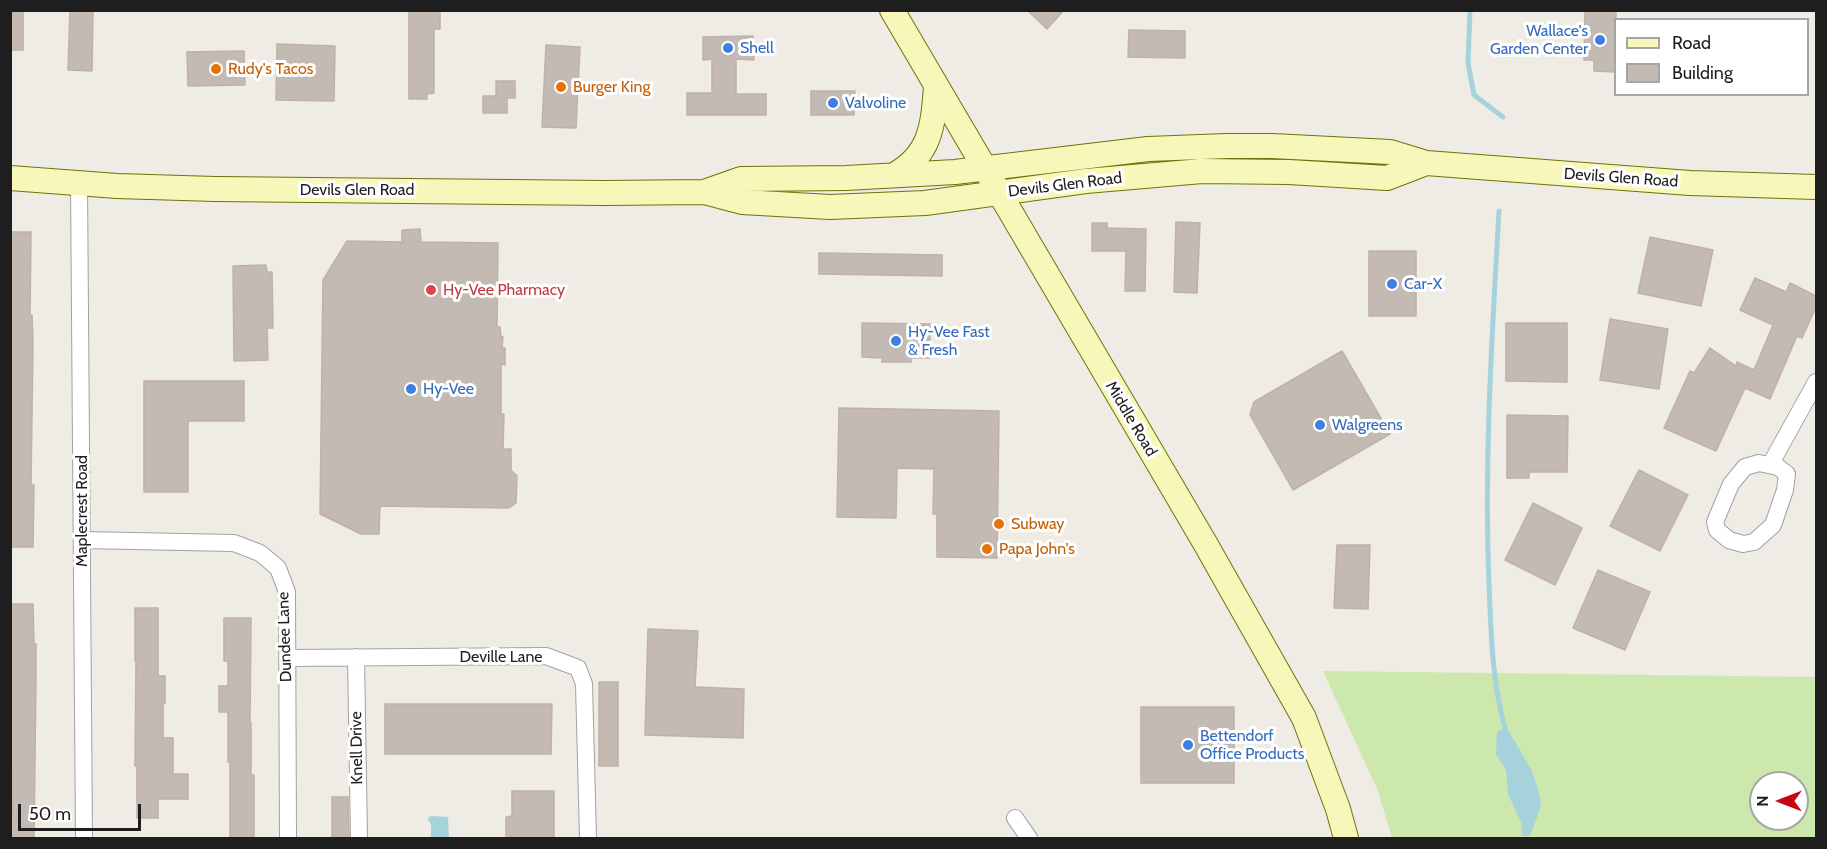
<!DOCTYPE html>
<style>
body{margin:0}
#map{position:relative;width:1827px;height:849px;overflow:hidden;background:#efebe5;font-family:Cabin,sans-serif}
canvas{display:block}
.frame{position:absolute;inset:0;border:12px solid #1e1e1e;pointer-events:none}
.legend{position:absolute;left:1614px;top:18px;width:195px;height:78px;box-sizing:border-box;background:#fff;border:2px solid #a5a5a5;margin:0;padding:8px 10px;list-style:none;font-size:18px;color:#1e1e1e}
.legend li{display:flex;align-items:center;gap:12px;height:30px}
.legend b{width:30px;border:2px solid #a5a5a5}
.north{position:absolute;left:1749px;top:771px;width:60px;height:60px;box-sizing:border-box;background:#fff;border:2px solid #a5a5a5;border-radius:50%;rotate:270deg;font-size:16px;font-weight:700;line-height:24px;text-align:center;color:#1e1e1e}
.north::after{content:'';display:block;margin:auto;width:21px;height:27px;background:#c70611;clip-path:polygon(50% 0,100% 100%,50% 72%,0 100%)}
.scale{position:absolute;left:18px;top:804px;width:123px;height:27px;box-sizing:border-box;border:3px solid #1e1e1e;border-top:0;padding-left:8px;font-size:18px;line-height:21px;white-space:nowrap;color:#1e1e1e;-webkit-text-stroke:4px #fff;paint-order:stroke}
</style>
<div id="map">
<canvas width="1827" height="849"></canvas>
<div class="frame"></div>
<ul class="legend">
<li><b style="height:8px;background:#f8f7ba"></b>Road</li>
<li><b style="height:16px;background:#c4bab4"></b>Building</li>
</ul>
<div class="north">N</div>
<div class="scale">50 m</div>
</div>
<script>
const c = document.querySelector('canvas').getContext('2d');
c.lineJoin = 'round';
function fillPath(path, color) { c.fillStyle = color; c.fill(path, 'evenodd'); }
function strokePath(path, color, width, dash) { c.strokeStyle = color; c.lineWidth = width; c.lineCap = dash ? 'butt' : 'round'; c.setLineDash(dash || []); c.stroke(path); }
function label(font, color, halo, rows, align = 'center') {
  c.font = font + ' Cabin,sans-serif'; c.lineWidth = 6; c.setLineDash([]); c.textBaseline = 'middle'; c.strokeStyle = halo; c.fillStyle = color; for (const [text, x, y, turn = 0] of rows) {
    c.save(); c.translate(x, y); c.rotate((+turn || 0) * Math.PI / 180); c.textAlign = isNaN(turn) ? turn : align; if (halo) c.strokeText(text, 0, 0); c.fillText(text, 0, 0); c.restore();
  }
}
const grass = new Path2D(`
 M1323 671 1816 677V838H1392L1378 791ZM1761 783H1797V819H1761Z`);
const water = new Path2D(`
 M1507 728 1532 771 1538 789 1541 806 1530 836H1522L1521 822 1508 794 1506 770 1496 754 1497 731Z
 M432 816 448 817 449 838H431V824L428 820 429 817Z`);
const stream = new Path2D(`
 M1470 10 1468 63 1474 95 1503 117
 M1499 211C1492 335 1484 459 1489 584 1491 633 1492 684 1506 732`);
const building = new Path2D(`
 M10 10H23V50H10Z
 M70 10H93L92 71 68 70Z
 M409 10H440V29H434V93L427 94V99H409Z
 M1027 10H1064L1047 29Z
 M1585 10H1616V72L1594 71V60H1584Z
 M1129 30 1185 31V58L1128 57Z
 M753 36 754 60 736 59V94H766V115H687V93H712V59L703 60V37Z
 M277 44 335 46 334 101 276 100Z
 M546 45 580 47 576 128 542 127Z
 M244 51 245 85 188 86 187 52Z
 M496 81H515V98H507V113H483V96H496Z
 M811 91H855L854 115H811Z
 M1176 222 1200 223 1197 293 1174 292Z
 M1092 223H1107V228L1146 229 1145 291H1125L1126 251H1092Z
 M420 229 421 242 498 243 497 327H500L501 337H503L502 348H505V365L501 364V414H504L503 449H511V470L517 476 516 503 509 508 380 506 379 534H361L320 514 323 280 347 241 402 242V230Z
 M10 232H31L30 315H32L33 342 31 485H34L33 547H10Z
 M1650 237 1713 250 1701 306 1638 293Z
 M1369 251H1416V316H1369Z
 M819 253 942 255V276L819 274Z
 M266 265 267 272H272L273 328H267L268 360 234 361 233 266Z
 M1755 278 1786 292 1790 283 1816 296V307L1802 338 1797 336 1770 399 1745 388 1716 451 1664 428 1690 371 1694 373 1710 348 1736 366 1737 362 1754 370 1773 325 1740 310Z
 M1610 319 1668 329 1659 389 1600 380Z
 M862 323 930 324V358H911V362H882V358L862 357Z
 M1506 323H1567V382L1506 381Z
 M1342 351 1390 434 1293 490 1250 415 1254 402Z
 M144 381H244V421H188V492H144Z
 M839 408 999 411 997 558 937 557V514H933L934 469 897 468 896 518 837 517Z
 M1507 415 1568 416 1567 472H1529V478H1507Z
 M1639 470 1688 495 1660 551 1610 526Z
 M1533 503 1582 528 1555 585 1505 560Z
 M1337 545H1370L1368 609 1334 608Z
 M1598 570 1650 592 1625 650 1573 628Z
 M10 604H33L34 644H36V675L34 838H10V814H12Z
 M135 608H158V676H165V703H163V738H173V774H188V799H158V818H137V766H135L136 661H135Z
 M224 618H251L250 723H251V775H254V838H230V762H228V712H219V686H228V661H224Z
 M648 629 698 631 695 687 744 689 743 738 645 735Z
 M599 682H618V766H599Z
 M385 704H552L551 754H385Z
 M1141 707H1234V783H1141Z
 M512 791H554V838H511V836H506V817L512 816Z
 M332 797H348L349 838H332Z`);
const street = new Path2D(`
 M79 183 84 838
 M1759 463 1778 467 1787 474 1785 490 1773 525 1754 542 1743 544 1729 540 1717 530 1715 522 1731 484 1745 467Z
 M1770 465 1816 382
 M82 540 234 543 260 553 278 568 287 592 288 838
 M356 657 359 838
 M287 658 546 656 578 668 584 684 588 838
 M1015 818 1029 838`);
const secondary = new Path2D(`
 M892 10 1205 543 1304 718 1338 809 1346 838
 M894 175C931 155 933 125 936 87
 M10 178 117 186 215 189 604 193 704 192 742 202 830 207 925 203 1086 181 1202 171 1289 172 1387 178 1426 163
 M704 192 741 179 846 178 955 172 1148 149 1227 146H1272L1390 152 1426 163 1690 183 1816 187`);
const markers = [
 [1600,40,6,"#3f7fe0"],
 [728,48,6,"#3f7fe0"],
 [216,69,6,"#e8710a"],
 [561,87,6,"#e8710a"],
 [833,103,6,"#3f7fe0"],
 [1392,284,6,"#3f7fe0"],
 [431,290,6,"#e0444e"],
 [896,341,6,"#3f7fe0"],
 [411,389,6,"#3f7fe0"],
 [1320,425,6,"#3f7fe0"],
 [999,524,6,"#e8710a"],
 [987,549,6,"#e8710a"],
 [1188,745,6,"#3f7fe0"]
];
const shopNames = [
 ["Wallace's",1588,31,"right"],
 ["Garden Center",1588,49,"right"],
 ["Shell",740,48],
 ["Valvoline",845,103],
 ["Car-X",1404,284],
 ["Hy-Vee Fast",908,332],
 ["& Fresh",908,350],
 ["Hy-Vee",423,389],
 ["Walgreens",1332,425],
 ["Bettendorf",1200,736],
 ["Office Products",1200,754]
];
const foodNames = [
 ["Rudy's Tacos",228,69],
 ["Burger King",573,87],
 ["Subway",1011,524],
 ["Papa John's",999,549]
];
const streetNames = [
 ["Devils Glen Road",1621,178,4],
 ["Devils Glen Road",1065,185,-7],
 ["Devils Glen Road",357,190],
 ["Middle Road",1131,419,59],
 ["Maplecrest Road",82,511,-90],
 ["Dundee Lane",285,637,-92],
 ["Deville Lane",501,657],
 ["Knell Drive",357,748,-91]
];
const healthNames = [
 ["Hy-Vee Pharmacy",443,290]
];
fillPath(grass, '#cde8ac');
fillPath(water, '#a6d2db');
strokePath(stream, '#a6d2db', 5);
fillPath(building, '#c4bab4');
strokePath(building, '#c0b1a8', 1.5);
strokePath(street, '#a2a2a2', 18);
strokePath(secondary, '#6d7308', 26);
strokePath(street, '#fff', 16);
strokePath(secondary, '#f8f7ba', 24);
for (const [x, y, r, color] of markers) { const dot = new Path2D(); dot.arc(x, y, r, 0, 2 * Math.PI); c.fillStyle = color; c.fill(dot); strokePath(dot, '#fff', 2); }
label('16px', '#366cbe', '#fff', shopNames, 'left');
label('16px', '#c56008', '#fff', foodNames, 'left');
label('16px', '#1e1e1e', '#fff', streetNames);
label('16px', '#be3a42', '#fff', healthNames, 'left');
</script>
